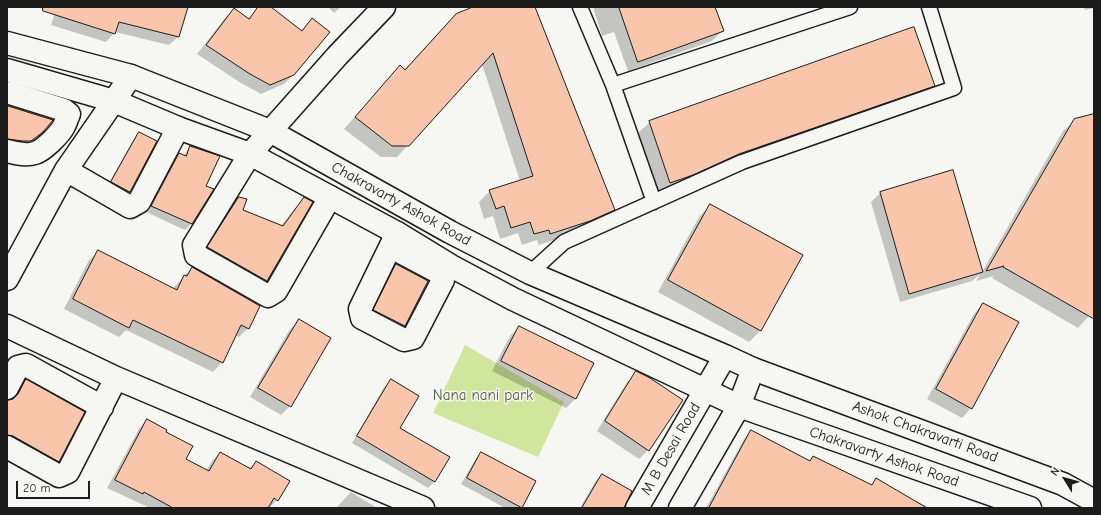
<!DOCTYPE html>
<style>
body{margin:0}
#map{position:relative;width:1101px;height:515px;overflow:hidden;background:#f6f6f2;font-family:"Comic Neue",sans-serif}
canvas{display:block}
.frame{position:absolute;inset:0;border:8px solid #1c1c1c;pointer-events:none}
.north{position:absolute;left:1045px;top:459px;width:40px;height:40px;-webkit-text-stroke:3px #f6f6f2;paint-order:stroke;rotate:307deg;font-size:11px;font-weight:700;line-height:16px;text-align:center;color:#1c1c1c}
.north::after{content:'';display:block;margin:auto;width:14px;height:18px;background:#1c1c1c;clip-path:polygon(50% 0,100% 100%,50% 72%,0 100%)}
.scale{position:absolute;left:16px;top:481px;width:74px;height:18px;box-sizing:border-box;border:2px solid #1c1c1c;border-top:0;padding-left:5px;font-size:12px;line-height:14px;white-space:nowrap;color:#1c1c1c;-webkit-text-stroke:3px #f6f6f2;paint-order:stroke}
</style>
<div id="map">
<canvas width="1101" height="515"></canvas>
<div class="frame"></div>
<div class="north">N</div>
<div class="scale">20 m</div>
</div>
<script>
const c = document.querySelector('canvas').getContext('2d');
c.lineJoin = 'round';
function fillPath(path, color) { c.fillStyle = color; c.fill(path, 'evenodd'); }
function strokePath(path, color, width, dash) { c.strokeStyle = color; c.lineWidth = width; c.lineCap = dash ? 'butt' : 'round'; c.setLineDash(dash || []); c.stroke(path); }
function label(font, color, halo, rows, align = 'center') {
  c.font = font + ' "Comic Neue",sans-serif'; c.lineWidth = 3; c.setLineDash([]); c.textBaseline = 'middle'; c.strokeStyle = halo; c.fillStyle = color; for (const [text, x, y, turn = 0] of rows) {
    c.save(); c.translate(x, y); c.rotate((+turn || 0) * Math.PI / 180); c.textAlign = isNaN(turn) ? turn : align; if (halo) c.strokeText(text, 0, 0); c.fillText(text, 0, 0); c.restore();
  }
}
const green = new Path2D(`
 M465 345 564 402 538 457 433 413Z`);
const shadow = new Path2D(`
 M57 7H187L178 37 169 45 115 32 106 42 51 25Z
 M258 7H269L301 31 312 19 293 75 284 84 261 94 241 83 197 54 225 18 234 9 248 19Z
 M328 7H341L334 13Z
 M476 7H534L614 210 602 221 578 232 539 245 537 240 522 245 518 233 500 239 493 216 484 219 479 202 490 191 520 181 482 64 397 157H381L344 129 400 66 404 70 456 14Z
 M593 7H714L722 31 712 41 628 71 614 32 602 36Z
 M1084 7H1094V8L1085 10Z
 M934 85 922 97 659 193 638 133 650 122Z
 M7 106 51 120 33 140 22 149 7 148Z
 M1094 115V308L1089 316 1078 328 992 278 994 276 976 281 980 274 972 281 900 302 871 202 880 193 953 172 982 272 1063 131 1075 120Z
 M140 133 156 142 129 192 123 198 106 188 133 140Z
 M190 147 205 187 192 223 185 230 146 212 173 161 179 154 183 156Z
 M239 198 241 210 281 226 295 208 305 199 266 281 257 290 199 257 229 207Z
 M710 206 760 331 749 342 658 292 699 217Z
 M99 251 173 289 175 286 192 268 248 328 239 337 235 335 222 362 213 372 126 330 119 337 64 309 89 260Z
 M396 265 427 281 404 326 395 335 365 319 387 274Z
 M983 304 1017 323 971 408 962 418 927 399 974 314Z
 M300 320 290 406 281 415 250 397 290 329Z
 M519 327 576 398 566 408 492 371 510 336Z
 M637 373 648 450 639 459 597 431 627 382Z
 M26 380 58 461 49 470 7 447V401L11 400 17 390Z
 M391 381 399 428 448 457 434 482 428 488 352 443 384 387Z
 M147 420 164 433 185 459 206 471 212 461 220 453 249 469 256 462 277 500 269 508H150L107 488 139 429Z
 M751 431 809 462 814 457 870 486 876 480 915 503 917 501 929 508H706L744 439Z
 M481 453 522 507 521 508H505L461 484 475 460Z
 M602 475 622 508H580L595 482Z
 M351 492 377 508H336Z`);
const building = new Path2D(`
 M43 7H188L179 37 119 22 115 34 43 11Z
 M258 7H271L302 31 312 18 330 32 294 75 270 85 250 74 206 45 234 8 249 19Z
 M473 7H535L615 210 590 221 550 234 549 230 534 234 530 222 511 228 504 206 496 209 489 190 533 176 493 53 409 146H392L355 117 400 65 405 70 456 14Z
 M619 7H715L724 31 638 62Z
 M914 27 935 86 739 154 693 175 670 183 649 121Z
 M8 106 53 120 43 132 31 141H23L7 139V109Z
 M1094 114V319L1003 267 1004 266 986 271 1074 119Z
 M139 132 157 141 130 192 111 182Z
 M190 146 220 156 206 186 214 189 192 224 151 206 179 153 186 156Z
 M953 170 983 272 909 294 880 192Z
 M239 197 247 199 243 210 283 226 304 197 313 202 267 281 207 247Z
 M710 204 803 255 761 331 668 280Z
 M98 250 177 290 184 275 187 276 192 267 260 306 249 329 241 325 223 363 133 320 129 328 73 299Z
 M396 264 428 281 405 326 373 310Z
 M983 303 1019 322 972 409 936 389Z
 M299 319 331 338 291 407 258 388Z
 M519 326 594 363 576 399 501 361Z
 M636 371 650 378 683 400 649 451 605 421Z
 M26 379 85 412 59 462 13 436 7 435V400L13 399 18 394Z
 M391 379 419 396 400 428 450 457 435 482 357 436Z
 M147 419 167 430 166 432 193 446 186 459 209 471 220 452 251 469 256 461 290 481 278 501 274 498 268 508H173L144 492 143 494 115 480Z
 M751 430 810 461 813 456 872 485 876 478 927 508H709Z
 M481 452 536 481 522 508 467 478Z
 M602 474 632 491 624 508H582Z`);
const service = new Path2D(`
 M580 7 613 85 654 202
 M613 85 850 7
 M530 273 564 242 742 162 954 88 929 7`);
const minor = new Path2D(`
 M7 151C16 153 26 156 35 153 44 150 60 134 64 126 66 122 67 118 69 114L64 110 10 93
 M66 170 130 207 139 202 178 128
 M330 197 276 291 268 296 196 255 194 245 250 154 338 55 384 7
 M391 247 442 274 443 280 413 338 404 340 362 318 360 309 397 233
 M7 279 66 170 131 76
 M7 326 116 378 423 508
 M753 369 1063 484 1094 501
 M7 388 18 367 26 365 102 407
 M739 406 1030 508
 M7 447 59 476 68 472 116 378`);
const secondary = new Path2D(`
 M7 43 131 76 270 131 450 232 530 273 725 356 753 369 739 406 680 508
 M7 70 114 101 178 128 250 154 397 233 451 266 513 299 739 406
 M637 508 725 356`);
const streetNames = [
 ["Chakravarty Ashok Road",401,204,29],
 ["Ashok Chakravarti Road",925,432,20],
 ["M B Desai Road",671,449,-60],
 ["Chakravarty Ashok Road",884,457,19]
];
const parkNames = [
 ["Nana nani park",483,396]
];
fillPath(green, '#d0e69c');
fillPath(shadow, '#0003');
fillPath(building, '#fac6ab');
strokePath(building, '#1c1c1c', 1);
strokePath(service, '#1c1c1c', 17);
strokePath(minor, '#1c1c1c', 25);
strokePath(secondary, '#1c1c1c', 25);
strokePath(service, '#f6f6f2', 14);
strokePath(minor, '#f6f6f2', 22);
strokePath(secondary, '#f6f6f2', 22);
label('15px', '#1c1c1c', '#f6f6f2', streetNames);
label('15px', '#525942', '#f6f6f2', parkNames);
</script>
